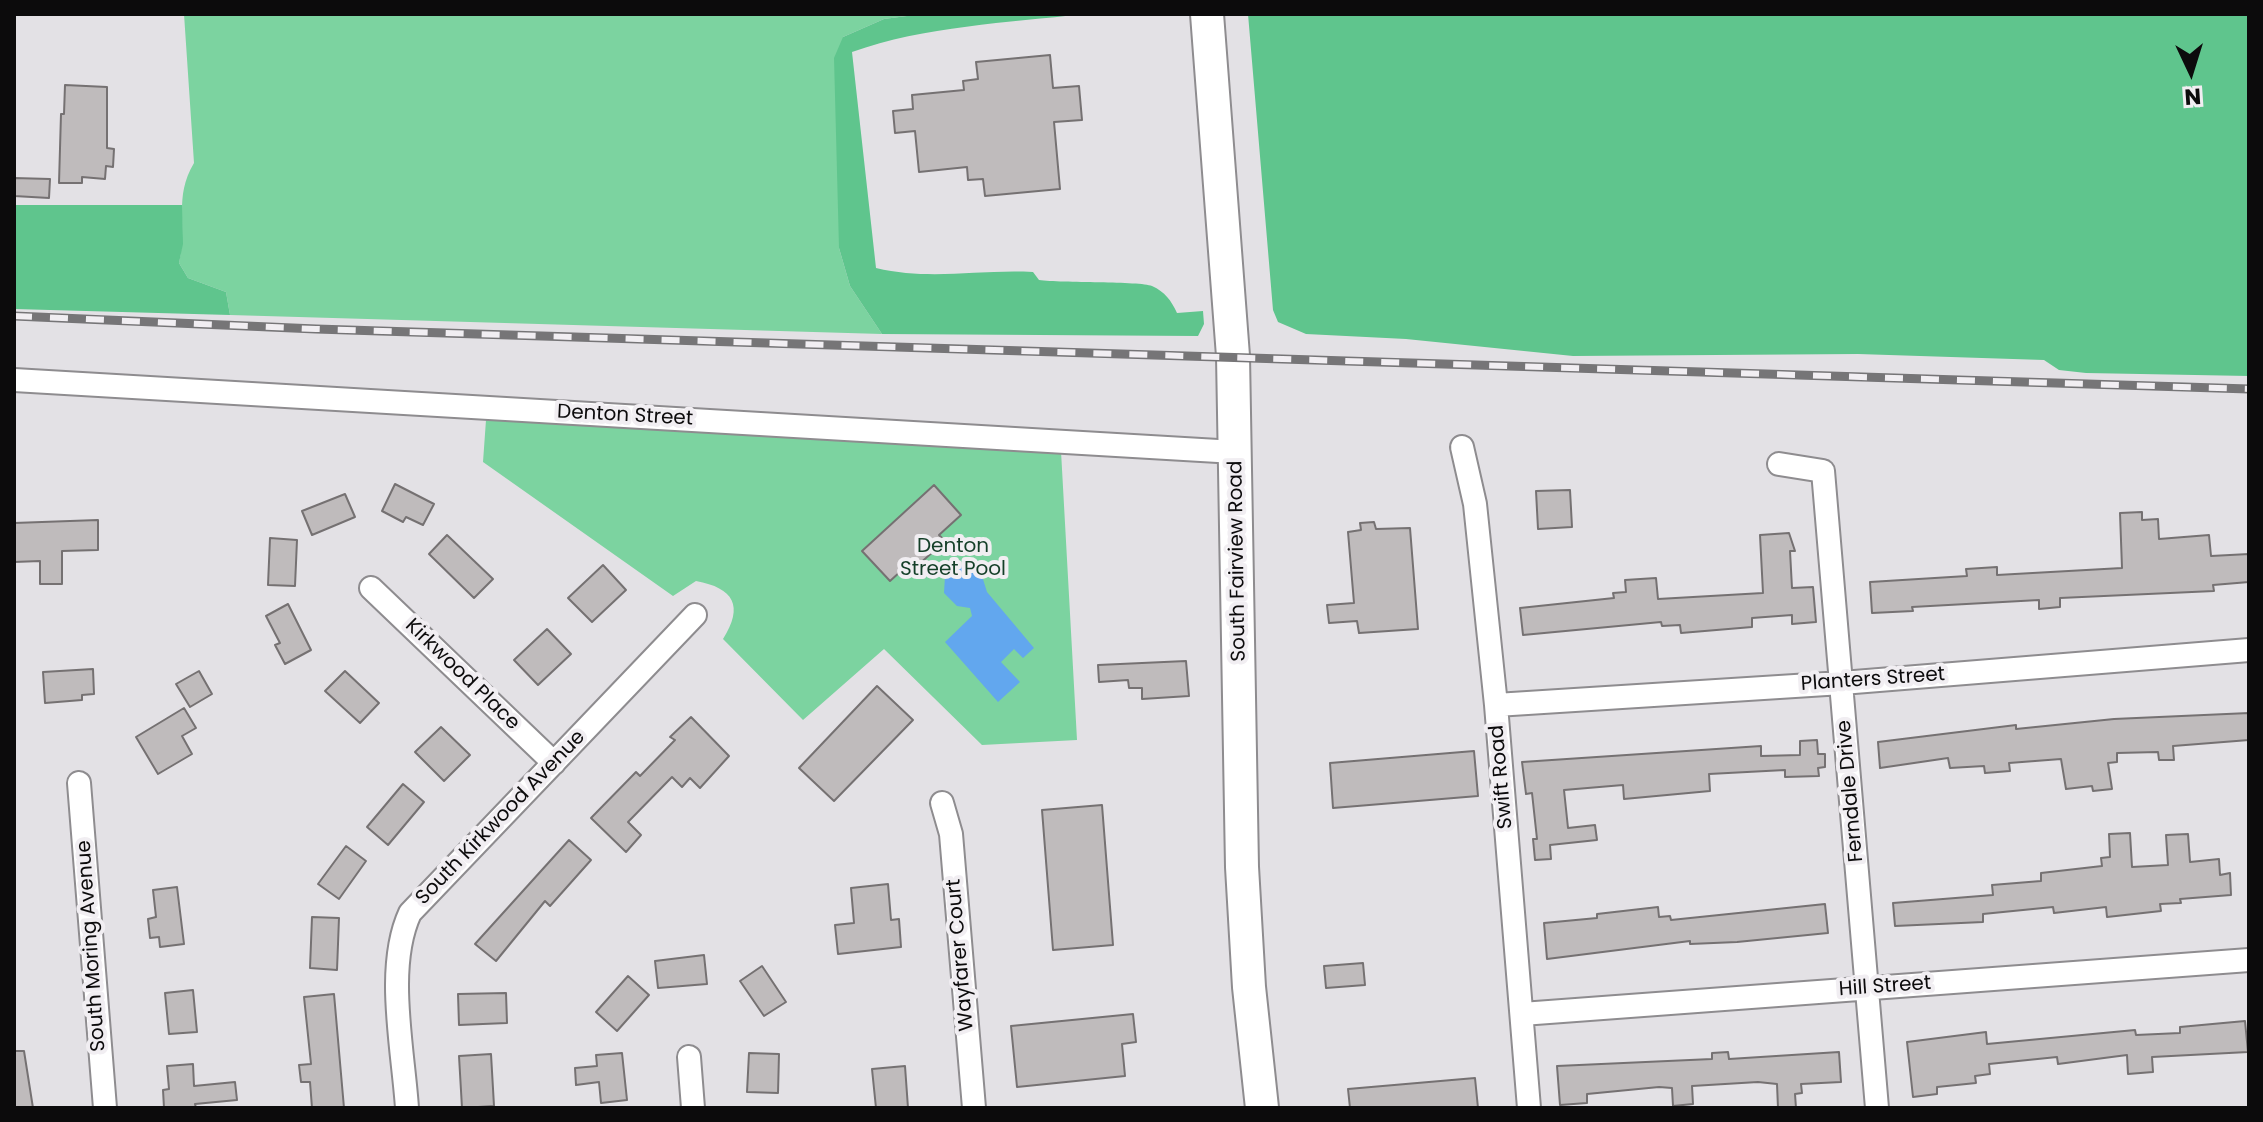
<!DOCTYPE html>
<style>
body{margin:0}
#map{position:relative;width:2263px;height:1122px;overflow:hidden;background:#e3e1e5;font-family:Poppins,sans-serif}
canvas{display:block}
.frame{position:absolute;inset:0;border:16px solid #0c0b0c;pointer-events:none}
.north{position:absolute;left:2151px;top:32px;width:80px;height:80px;-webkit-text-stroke:6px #f1eef2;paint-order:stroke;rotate:176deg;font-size:22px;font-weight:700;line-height:32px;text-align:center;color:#0c0b0c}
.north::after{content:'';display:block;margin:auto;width:28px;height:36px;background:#0c0b0c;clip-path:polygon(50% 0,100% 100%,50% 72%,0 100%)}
</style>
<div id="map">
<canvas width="2263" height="1122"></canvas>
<div class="frame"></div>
<div class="north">N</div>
</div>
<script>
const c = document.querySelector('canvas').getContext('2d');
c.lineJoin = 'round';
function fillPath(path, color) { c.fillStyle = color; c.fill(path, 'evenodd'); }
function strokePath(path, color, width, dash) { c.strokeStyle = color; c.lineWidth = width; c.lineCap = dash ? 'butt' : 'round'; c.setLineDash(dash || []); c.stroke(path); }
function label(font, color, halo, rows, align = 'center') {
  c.font = font + ' Poppins,sans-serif'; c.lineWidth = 8; c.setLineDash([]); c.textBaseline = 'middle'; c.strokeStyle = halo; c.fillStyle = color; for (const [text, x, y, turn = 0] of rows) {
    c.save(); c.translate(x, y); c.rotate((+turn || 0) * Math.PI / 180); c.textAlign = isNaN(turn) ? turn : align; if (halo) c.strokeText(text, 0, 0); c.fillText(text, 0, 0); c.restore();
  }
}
const green = new Path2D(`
 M184 14H922L884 19 843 37 839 248 850 286 882 334 230 315 226 292 188 278 179 263C188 224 173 198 194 163Z
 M486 420 1061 451 1077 740 982 745 884 649 803 720 723 639C744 606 734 588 696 581L673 596 483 462Z`);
const forest = new Path2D(`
 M922 14H1084C1007 23 925 26 852 52L876 268C931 281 979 269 1033 272L1039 280C1061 283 1140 281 1152 286 1165 292 1171 300 1177 313L1203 311 1204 324 1198 336 882 334 850 286 839 248 834 58 843 37 884 19Z
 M1248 14H2249V376L2086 373 2059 370 2044 360 1858 354 1573 356 1406 339 1306 334 1278 322 1273 310Z
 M14 205H182L183 244 179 263 188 278 226 292 230 315 14 309Z`);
const water = new Path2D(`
 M961 565 982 576 987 592 1034 648 1023 658 1014 649 1001 662 1020 682 998 702 945 642 972 616 970 608 957 606 944 593 945 576Z`);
const building = new Path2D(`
 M1050 55 1053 88 1079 86 1082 120 1054 122 1060 189 985 196 983 179 968 180 967 167 919 172 915 131 895 133 893 111 913 109 912 95 964 90 963 81 978 79 976 62Z
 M65 85 107 87V148L114 149 113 167 106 166 105 179 82 177V183H59L61 114H64Z
 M14 178 50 179 49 198 14 196Z
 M395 484 434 504 423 525 406 517 403 522 382 511Z
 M934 485 961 515 939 535 945 541 917 566 912 561 890 581 862 551Z
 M1570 490 1572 527 1538 529 1536 491Z
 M345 494 355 517 312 535 302 511Z
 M2142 512V520L2158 519 2159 539 2209 535 2211 556 2249 554V582L2213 585 2214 591 2060 598V607L2039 609V600L1912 607 1913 611 1872 613 1870 582 1967 576 1966 569 1997 567V575L2122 568 2120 513Z
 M98 520V550L62 551V584H40V561L14 562V523Z
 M1374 522 1376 529 1410 528 1418 629 1359 633 1357 621 1329 623 1327 605 1354 603 1348 532 1361 530 1360 523Z
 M1789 533 1795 551H1790L1792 588 1813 587 1816 622 1792 624V615L1752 618V627L1681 633 1680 625 1662 626 1661 622 1523 635 1520 608 1614 598 1613 593 1626 592 1625 580 1656 578 1658 599 1763 593 1760 535Z
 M447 535 493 579 474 598 429 554Z
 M270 538 297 540 295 586 268 585Z
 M603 565 626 590 592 622 568 598Z
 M288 604 311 650 285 664 275 645 280 643 266 616Z
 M547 629 571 654 538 685 514 660Z
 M1186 661 1189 696 1142 699V688H1129L1128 680 1099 682 1098 665Z
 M93 669 94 694 82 695V700L45 703 43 672Z
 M199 671 212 694 190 707 176 684Z
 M345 671 379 703 360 723 325 691Z
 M877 686 913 720 834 801 799 768Z
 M184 708 196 728 182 736 192 754 158 774 136 737Z
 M2249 713V740L2173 746 2174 760H2159L2158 752 2117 753V762L2108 763 2112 789 2093 791 2092 786 2066 789 2061 759 2009 763 2010 771 1985 773 1984 766 1950 768 1948 758 1880 768 1878 742 2016 725V729L2114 719Z
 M691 717 729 756 700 788 690 778 682 787 672 777 628 822 641 835 626 852 591 818 636 772 640 776 675 740 670 737Z
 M441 727 470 755 444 781 415 752Z
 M1817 740 1818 754H1825V767L1818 768 1819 776 1785 777V770L1709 774 1710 791 1624 799 1623 785 1564 790 1568 828 1595 825 1597 840 1550 845 1551 859 1535 860 1533 839H1537L1532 793 1526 794 1522 762 1761 746V756L1800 755V741Z
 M1474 751 1478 796 1333 808 1330 763Z
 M403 784 424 802 388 845 367 827Z
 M1102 805 1113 945 1053 950 1042 810Z
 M2130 833 2132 867 2168 865 2166 835 2188 834 2190 862 2219 859 2220 875 2230 873 2231 895 2180 899 2181 903 2160 904 2161 911 2107 917 2106 907 2054 913 2053 907 1983 914V922L1895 926 1893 903 1993 895 1992 885 2041 881V873L2102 866 2101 858 2110 857 2109 834Z
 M569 840 591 860 550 906 545 901 496 961 475 944Z
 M346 846 366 861 339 899 318 884Z
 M888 884 891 920 899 919 901 947 838 954 835 925 854 923 851 888Z
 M177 887 184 944 160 947 159 937 150 938 148 919 156 917 153 890Z
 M1825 904 1828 933 1737 942 1690 944V941L1547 959 1544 923 1597 918V914L1658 907 1659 917 1670 916 1671 920Z
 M312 917 339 918 337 970 310 968Z
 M704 955 707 984 658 988 655 961Z
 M1363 963 1365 985 1326 988 1324 966Z
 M762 966 786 1002 764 1016 740 981Z
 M628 976 649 995 617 1031 596 1012Z
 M193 990 197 1032 169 1034 165 993Z
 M506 993 507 1023 459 1025 458 994Z
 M334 994 344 1108H312L310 1082H301L299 1065 311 1064 304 997Z
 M1133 1014 1136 1042 1122 1044 1125 1076 1017 1087 1011 1026Z
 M2245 1021 2248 1052 2152 1057 2153 1072 2128 1074 2127 1055 2058 1064 2057 1057 1989 1064 1990 1074 1975 1076 1976 1083 1937 1087V1094L1913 1097 1907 1042 1986 1032 1987 1044 2135 1030 2136 1035 2180 1033V1027Z
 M14 1051H24L33 1108H14Z
 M1728 1052 1729 1059 1839 1052 1841 1082 1801 1084 1802 1093 1795 1094 1796 1108H1778L1777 1084 1758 1082 1692 1086 1693 1104 1673 1106 1672 1088 1659 1087 1587 1094V1103L1560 1105 1557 1066 1712 1059V1053Z
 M622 1053 627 1100 601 1103 599 1082 576 1085 575 1068 597 1066 596 1055Z
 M749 1053 779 1054 778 1093 747 1092Z
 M491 1054 494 1106 462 1108 459 1056Z
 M193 1064 194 1086 235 1082 237 1100 195 1104 196 1108H164L163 1090 169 1089 167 1066Z
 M905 1066 908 1108H876L872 1069Z
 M1475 1078 1478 1108H1350L1348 1089Z`);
const minor = new Path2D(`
 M14 380 1235 452
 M1462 447 1475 504 1496 705 1529 1108
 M1779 464 1823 471 1877 1108
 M371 588 554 763
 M1496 705 1842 683 2249 650
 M79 783 105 1108
 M942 803 951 834 974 1108
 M1522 1014 2249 960
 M689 1057 693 1108
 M407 1108C403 1048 385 967 410 913L695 615`);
const secondary = new Path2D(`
 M1207 14 1233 356 1242 867 1249 987 1262 1108`);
const rail = new Path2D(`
 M14 316 316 329 2249 389`);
const streetNames = [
 ["Denton Street",625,416,3],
 ["South Fairview Road",1238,561,-91],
 ["Kirkwood Place",462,675,44],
 ["Planters Street",1873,680,-4],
 ["Swift Road",1502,777,-95],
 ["Ferndale Drive",1851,791,-95],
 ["South Kirkwood Avenue",501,818,-46],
 ["South Moring Avenue",92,946,-94],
 ["Wayfarer Court",961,955,-95],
 ["Hill Street",1885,987,-4]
];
const parkNames = [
 ["Denton",953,547],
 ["Street Pool",953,570]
];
fillPath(green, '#7cd3a0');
fillPath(forest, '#5fc58d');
fillPath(water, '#62a7ee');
fillPath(building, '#bfbbbc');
strokePath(building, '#757172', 2);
strokePath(minor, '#8e8c8f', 26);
strokePath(secondary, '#8e8c8f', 36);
strokePath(minor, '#fff', 22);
strokePath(secondary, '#fff', 32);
strokePath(rail, '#767577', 9);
strokePath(rail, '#f1eef2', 6, [18]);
label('20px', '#0c0b0c', '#f1eef2', streetNames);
label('20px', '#143f28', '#f1eef2', parkNames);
</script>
